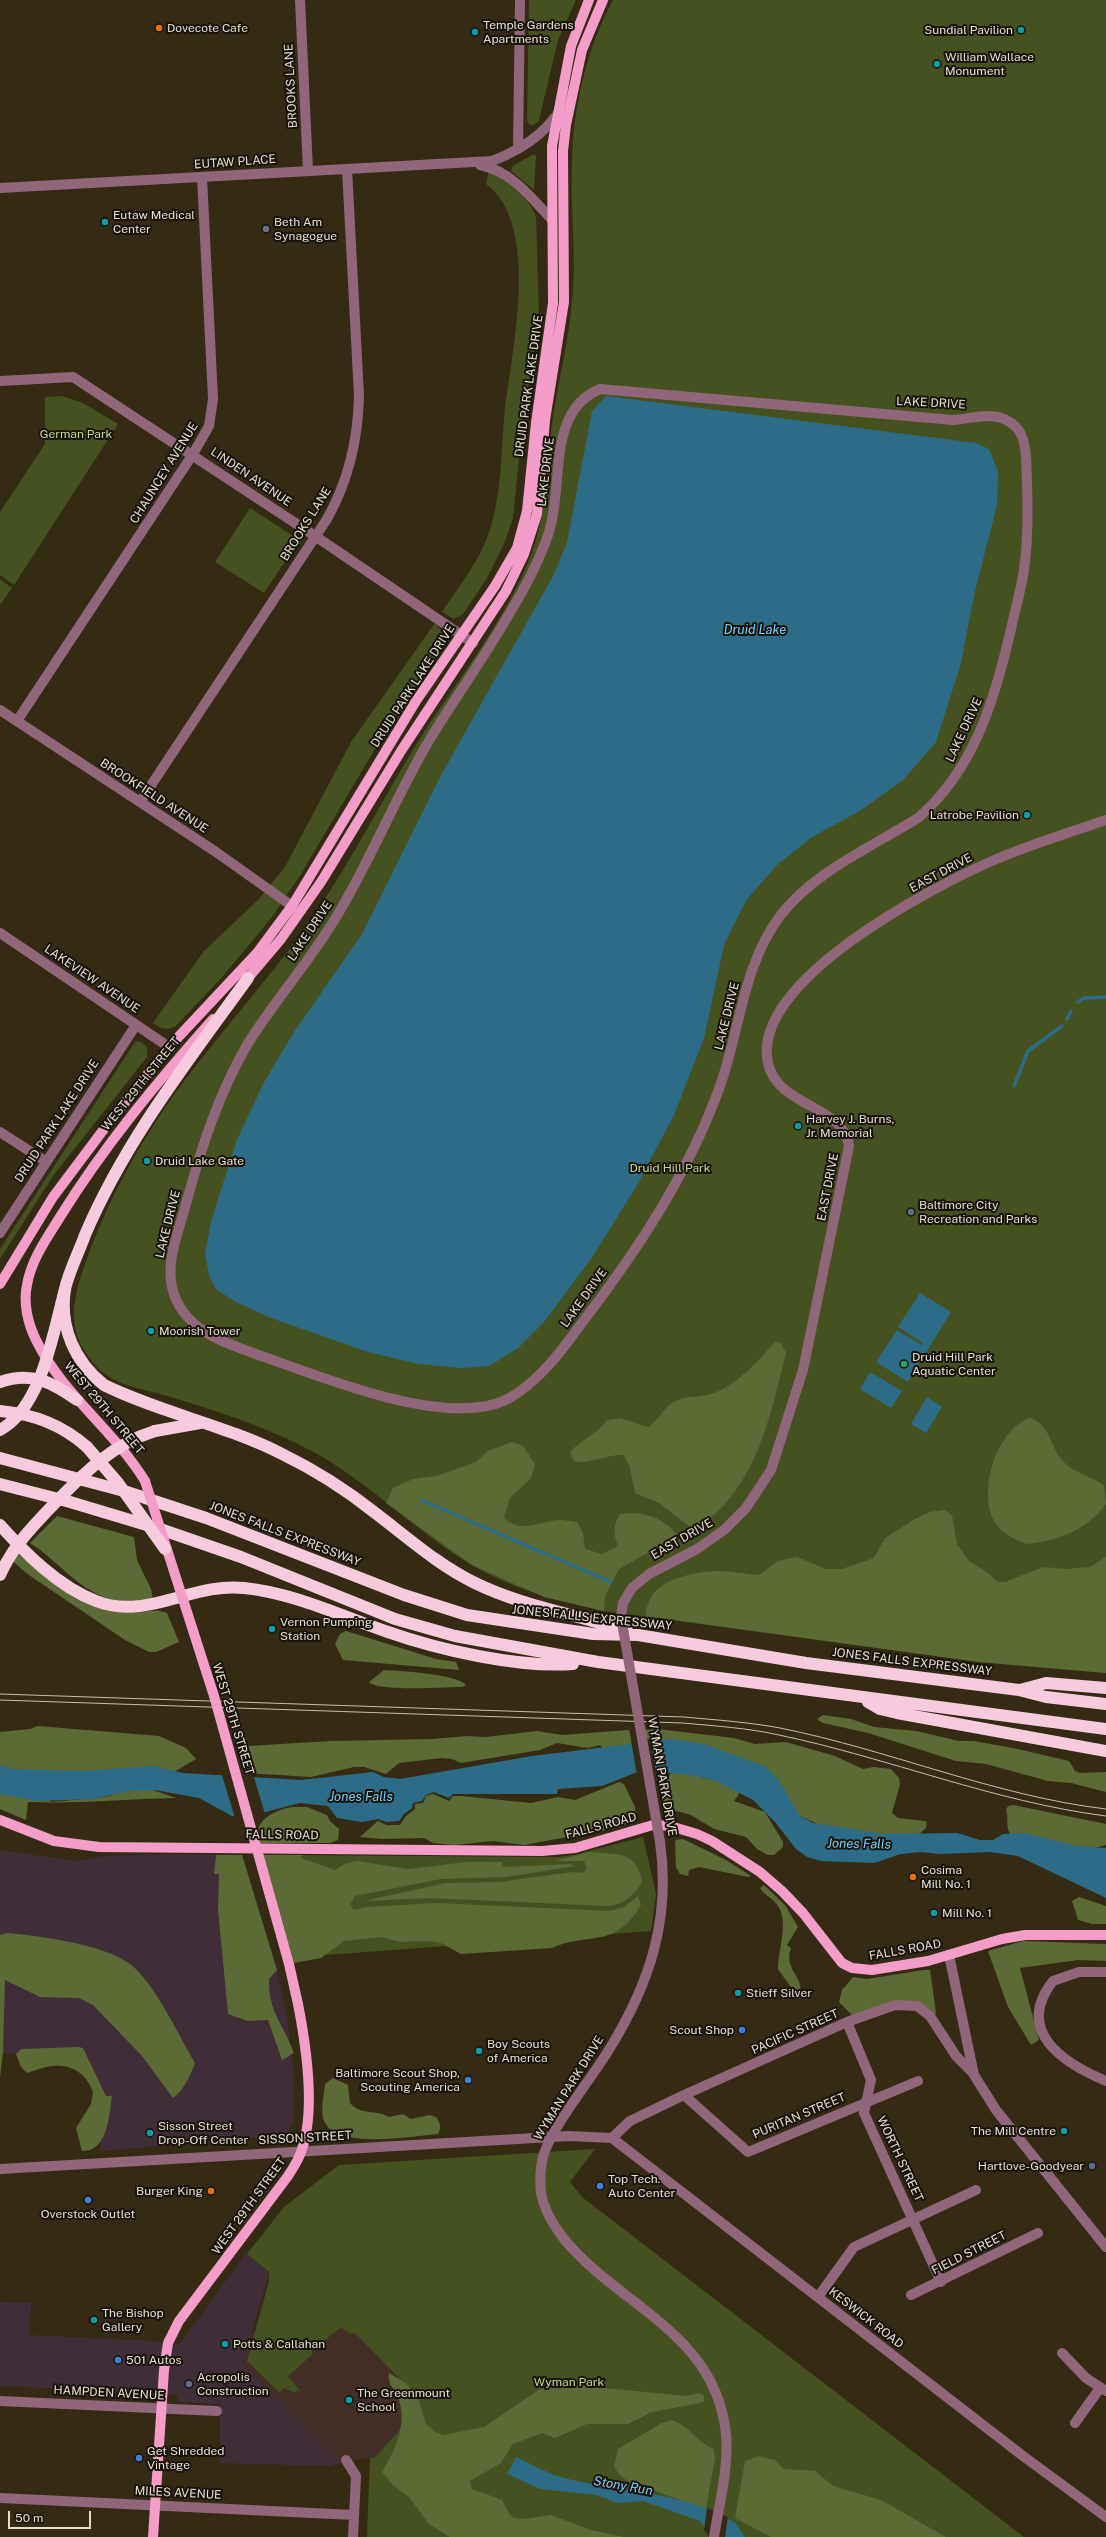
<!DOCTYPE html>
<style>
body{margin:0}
#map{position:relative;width:1106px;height:2537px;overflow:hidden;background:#352b15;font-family:"Public Sans",sans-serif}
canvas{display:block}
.scale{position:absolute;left:8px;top:2511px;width:83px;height:18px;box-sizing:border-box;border:2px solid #e3ddcf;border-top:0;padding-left:5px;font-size:12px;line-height:14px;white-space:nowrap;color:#e3ddcf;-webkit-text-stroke:3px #19140b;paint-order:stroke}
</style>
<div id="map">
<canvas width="1106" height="2537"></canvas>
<div class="scale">50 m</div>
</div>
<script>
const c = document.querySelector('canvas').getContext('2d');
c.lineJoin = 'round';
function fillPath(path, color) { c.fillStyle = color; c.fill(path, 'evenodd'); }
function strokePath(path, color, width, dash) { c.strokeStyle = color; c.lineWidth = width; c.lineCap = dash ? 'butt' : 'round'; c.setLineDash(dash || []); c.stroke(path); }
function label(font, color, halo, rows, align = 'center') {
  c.font = font + ' "Public Sans",sans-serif'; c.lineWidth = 4; c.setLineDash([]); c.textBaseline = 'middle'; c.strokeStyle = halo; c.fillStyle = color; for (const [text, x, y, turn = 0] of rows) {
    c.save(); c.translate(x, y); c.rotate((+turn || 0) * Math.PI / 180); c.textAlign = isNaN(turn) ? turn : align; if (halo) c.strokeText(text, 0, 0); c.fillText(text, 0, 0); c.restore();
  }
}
const industrial = new Path2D(`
 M0 1850 75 1861 105 1856 164 1854 242 1855 277 1970 287 2019 293 2067 294 2118 288 2135 100 2151V2106L76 2055 0 2053Z
 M246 2253 269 2273 243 2363 339 2463 329 2466 220 2463V2404L178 2402 177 2395 143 2392 0 2386V2302L31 2303 29 2335 153 2341 180 2344Z`);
const education = new Path2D(`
 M311 2270 414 2397 417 2411 375 2457 339 2463 243 2363 251 2335Z`);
const green = new Path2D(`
 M529 0H576L558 40 540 116 538 122 531 126 527 121Z
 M613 0H1106V1673L979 1662 604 1611C555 1600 510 1589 467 1562 410 1527 364 1477 304 1447 261 1425 214 1410 167 1396 151 1391 132 1388 117 1381 104 1376 93 1364 86 1353 64 1322 77 1286 89 1253 111 1194 142 1139 179 1088 225 1026 278 970 320 906 357 851 387 791 422 735 458 680 501 625 527 565 546 522 546 478 551 432 557 383 571 336 573 287 576 245 570 203 572 161 573 107 587 48 613 0Z
 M534 154 536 156 534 190 511 171 513 166Z
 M489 171C509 184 526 194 536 216L539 318 523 420 513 518 505 542 486 580 463 614 454 619 442 612C460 585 482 558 491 526 502 489 501 448 505 409 512 351 541 224 486 184Z
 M61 396 83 403 118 424 14 585 0 575V512L45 444V397Z
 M250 508 299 540 264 593 215 562Z
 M0 579 12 588 0 605Z
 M435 623 445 635V644L392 720 301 874 272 917 223 976 176 1026C167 1031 161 1029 153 1023L204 951 258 900 285 867 351 742Z
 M139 1041 147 1047V1057L53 1176 0 1259V1249L135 1042Z
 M643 1837 656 1894 651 1931 298 1957 268 1855 557 1857 574 1855Z
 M595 2149 570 2182 582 2197 1024 2537H367L370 2458 375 2457 417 2411 398 2377 355 2333 350 2334 341 2327 312 2351 313 2354 288 2376 300 2391 293 2392 284 2388 279 2392 247 2361 269 2281V2272L247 2254 284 2207 339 2165Z`);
const forest = new Path2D(`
 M775 1342 781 1343 786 1353C769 1420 756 1491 694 1530L659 1503 635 1493 630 1468 624 1455C608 1454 586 1465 574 1461L570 1452C582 1439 596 1435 607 1420L620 1418 648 1427C660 1420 664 1405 678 1400 688 1396 700 1397 711 1394 734 1388 760 1359 775 1342Z
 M1030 1418C1050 1424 1050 1446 1062 1460 1074 1474 1091 1475 1104 1486L1106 1504C1089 1529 1055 1542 1026 1544 1015 1540 999 1532 994 1521 978 1490 996 1430 1030 1418Z
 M512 1442 523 1446 535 1464 531 1478 510 1498 504 1518C523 1535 540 1520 561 1520 566 1520 572 1522 577 1522L583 1533 585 1549 602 1554 618 1546C613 1533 613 1526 620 1514 644 1511 663 1517 678 1536L619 1569 605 1596 604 1611 544 1597 472 1565 386 1503 393 1488 413 1479 436 1476 476 1462 488 1451Z
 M945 1510 952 1515 957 1544 969 1561 985 1571 998 1582H1005L1043 1567 1066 1569 1090 1567 1106 1557V1673L979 1662 646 1616C645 1611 647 1607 649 1602 656 1579 697 1571 719 1571 732 1571 745 1574 759 1575L778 1561 797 1557 826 1569H842L874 1558 885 1538 915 1519 929 1512Z
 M57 1516 134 1537 137 1560 151 1589 153 1600C143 1600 132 1602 122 1601 83 1598 61 1562 30 1543Z
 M10 1548C45 1574 79 1604 124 1612 139 1615 153 1607 167 1613L179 1642 156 1652H149L125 1640 26 1573 5 1554Z
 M346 1631 436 1659 456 1662 459 1670 343 1660 335 1644 340 1634Z
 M384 1670C401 1671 457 1674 466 1685L462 1687C446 1687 378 1692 369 1682Z
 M823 1715 851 1719 874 1727 916 1731 959 1741H974L1018 1749 1069 1761 1075 1771 1080 1773 1106 1772V1792L1071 1783 1048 1781 986 1764 956 1761 868 1733 823 1723 817 1719Z
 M38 1726 159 1736 186 1748 196 1759 174 1772 0 1785V1732L30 1729Z
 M657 1729 734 1738 755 1744 786 1742 835 1756 863 1769 873 1767 891 1769 899 1778 900 1784 892 1813 898 1818 924 1821 927 1822 926 1828 914 1839 831 1830 649 1748 645 1730Z
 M629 1730 633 1748 604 1750 600 1745 588 1748 557 1743 540 1750 461 1763 452 1759 442 1758 399 1763 386 1774 364 1767H354L311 1777 246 1773 239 1754 248 1746 331 1741 432 1739 467 1736 486 1737 537 1731 562 1735Z
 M674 1767 696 1772 702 1778 715 1780 739 1789V1794L734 1801 765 1812 783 1842V1847L774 1855H768L757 1849 746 1837 714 1829 691 1815 669 1809 663 1802 661 1791Z
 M619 1782 624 1784 635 1807 636 1818 621 1827 524 1845 493 1841 454 1845 433 1843 424 1838 381 1839 360 1837 378 1821 386 1825H400L406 1816 415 1809V1804L423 1803 426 1796 433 1794 449 1801 453 1796H462L531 1803 558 1797 575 1800Z
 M147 1788 176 1798C127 1799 77 1804 28 1802L26 1820 0 1809V1792L47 1794 49 1801 52 1802 104 1797 112 1795 116 1792Z
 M1013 1805 1106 1824V1845C1076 1855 1040 1844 1010 1834 1005 1825 1009 1818 1006 1810L1008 1806Z
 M292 1807H307L327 1815 330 1821 339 1829 338 1840 330 1843H258C252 1822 273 1810 292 1807Z
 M683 1839 726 1860 751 1876 748 1877 699 1867 689 1870 688 1876 680 1874 676 1867 675 1842 676 1840Z
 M589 1852C614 1855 637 1849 642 1882 635 1895 623 1905 608 1906L430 1898 364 1901 446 1883 499 1882 572 1872 582 1873 587 1869 584 1861H555Z
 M216 1855H242L277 1970 269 1979C268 2012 284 2025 294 2053L282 2060 268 2020 248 2021 228 2014 218 1909 219 1874H214Z
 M262 1855H303L301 1858 335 1870 345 1864 357 1861 408 1869 466 1862H502V1867L570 1864 575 1866 507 1877 441 1879 355 1896 350 1905 354 1910 366 1907 437 1903 609 1911 624 1907 638 1896 641 1905C614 1950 591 1931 552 1948L461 1954 441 1943 427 1941 400 1942 382 1937 344 1941 321 1958 294 1963Z
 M764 1885 785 1905 798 1927 787 1945 791 1948C783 1968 804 1978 800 1992L790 1986 778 1969C778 1949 789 1923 778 1906 774 1899 764 1895 760 1888Z
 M1079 1897 1106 1906V1924H1092L1078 1920 1072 1901Z
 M7 1933C39 1936 104 1944 130 1964 154 1982 179 2036 195 2063 190 2076 184 2090 173 2098L142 2056 93 2005 79 1998 40 1997 5 1980 3 2052 0 2077V1935Z
 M1023 1941 1106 1944V1961L1078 1960 1020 1968 1039 2040 1031 2045 1008 2007 988 1951Z
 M924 1970H930L936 2013 934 2016 916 2004 852 2015 839 2002 842 1990 853 1977 867 1979Z
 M78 2047 83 2048 106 2096H112C109 2115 108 2152 82 2151L76 2128 91 2104 93 2092C84 2067 62 2061 39 2069 35 2070 31 2072 27 2073L21 2067 16 2054 21 2049Z
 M333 2078 348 2085 350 2103C361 2116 376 2109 389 2117L403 2114 411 2119 430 2115 436 2117C440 2122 442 2128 438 2134 412 2136 336 2150 324 2121 320 2111 324 2094 325 2084Z
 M389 2373 407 2384 418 2398 426 2424 435 2432 444 2435 484 2427 540 2389 574 2385 685 2396 699 2393 704 2396V2401L700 2403 652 2412 628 2424H587L555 2438 542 2433 513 2444 501 2463 470 2481 472 2489 502 2500 510 2515 514 2518 524 2519 551 2515 591 2530 624 2537H450L429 2524 409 2497 393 2485 382 2472C395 2451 408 2423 398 2398 395 2388 387 2385 389 2373Z
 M671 2420C688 2424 697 2443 714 2449L715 2458 706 2509 632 2483 621 2477 614 2467 618 2449 662 2423Z
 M758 2456 775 2460 784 2469 815 2471 833 2486 881 2500 946 2537H771L735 2518 745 2461Z`);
const water = new Path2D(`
 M606 396 976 443 989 449 998 471 997 505 974 595 961 663 936 742 903 780 858 812 812 837 777 865 746 900 724 945 704 1038 674 1115 636 1187 593 1256 544 1322 518 1348 489 1366 461 1368 418 1364 368 1352 271 1318 234 1301 216 1289 209 1275 205 1254 211 1222 236 1142 263 1084 294 1032 362 934 440 777 553 576 567 543 592 411Z
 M920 1293 951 1312 908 1382 876 1362 897 1330 922 1345 923 1343 898 1327Z
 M870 1372 902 1391 891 1408 860 1389Z
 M927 1397 942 1407 926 1433 911 1424Z
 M671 1739 704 1744 764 1766 778 1779 800 1816 813 1823 882 1834 957 1833 980 1840H993L1003 1834 1024 1833 1077 1846 1106 1848V1898L1018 1856 990 1852 940 1854 920 1852 901 1854 874 1863 821 1861 807 1857 796 1849 775 1822 753 1800 716 1781 691 1775 661 1772 635 1773 602 1786 558 1789 557 1794H453L449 1798 434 1792 426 1795 422 1801 413 1803 412 1808 404 1814 399 1821 387 1822 378 1819 362 1822 337 1818 328 1806 300 1803 254 1815 232 1816 199 1798 155 1790 127 1791 94 1799 38 1801 0 1794V1765L13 1769 84 1771 153 1766 183 1773 301 1780 373 1772 384 1777 400 1779 532 1756Z
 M516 2457C532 2464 548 2474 564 2478 619 2492 681 2491 732 2521 738 2524 741 2532 745 2537H711L700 2521 643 2501 617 2503 597 2495 540 2489 507 2474Z`);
const pier = new Path2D(`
 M650 1739 656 1774 637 1775 631 1741Z
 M221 1772 253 1774 265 1814 235 1818Z
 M707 2508 728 2517 725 2537H709L704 2530Z`);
const stream = new Path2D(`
 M1078 1002 1084 998 1106 997
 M1067 1019 1071 1011
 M1014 1086 1028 1051 1062 1026
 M423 1501 611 1582`);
const minor = new Path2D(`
 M300 0 308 170
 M518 149 520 0
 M480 165C511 171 532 198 552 220
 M0 188 492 161C529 147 553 127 572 92
 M0 381 73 377 315 536 473 643
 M600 389 953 420C976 418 998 409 1016 427 1028 439 1026 467 1027 482 1028 511 1028 542 1024 570 1021 590 1015 610 1011 629 995 699 974 770 918 818 873 846 812 873 780 916 743 965 740 1030 720 1086 689 1173 637 1251 581 1324 563 1349 542 1377 516 1394 507 1400 498 1404 487 1406 425 1418 329 1380 270 1359 232 1345 182 1333 172 1287 166 1260 179 1230 186 1204 201 1149 218 1095 247 1045 275 1000 311 960 338 914 371 859 395 799 427 744 449 707 474 672 496 636 516 603 537 569 549 532 564 486 546 411 600 389Z
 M0 710 216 852 292 906
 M17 721 193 454 209 426 213 399 202 177
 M140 802 327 519C349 480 358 440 359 396L347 169
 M0 933 169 1047
 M0 1132 45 1161
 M0 1233 136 1025
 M621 1617 623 1603 632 1588 649 1574 697 1549 724 1530 746 1508 771 1470 803 1370 849 1146C843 1104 777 1107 768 1063 750 982 930 888 992 861 1029 845 1068 833 1106 820
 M660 1842C671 1918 650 1983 610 2048 593 2077 551 2127 543 2157 540 2168 540 2181 541 2193 544 2210 554 2226 564 2239 620 2307 716 2333 726 2434 729 2468 719 2504 714 2537
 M949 1955 974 2075 996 2110 1106 2247
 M1106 1972H1079L1053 1981C1014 2031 1063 2063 1106 2081
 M847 2022 871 2080 864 2113 941 2282
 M684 2095 748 2152 918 2081
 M612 2138 630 2121 684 2095 847 2022 895 2005 917 2006 930 2016 956 2056 972 2072
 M0 2169 569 2136 612 2138 1023 2456 1106 2517
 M911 2295 1038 2233
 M818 2297 854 2247 976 2190
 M1062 2353 1086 2378 1106 2391
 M0 2401 217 2411
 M1075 2423 1100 2388
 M346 2460 356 2476 353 2537
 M0 2498 354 2515`);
const major = new Path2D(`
 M243 984 281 939 321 882 401 751 506 591 524 554 537 514 545 420 564 302 563 151 566 125 582 50 603 0
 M0 1284 53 1197 104 1129 169 1047 257 953 292 906 416 701 495 586 517 548 527 511 536 423 553 303 552 146 571 46 589 0
 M145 1481C114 1430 63 1395 36 1340 28 1324 23 1303 27 1285 31 1260 47 1238 60 1217 104 1146 158 1081 213 1019
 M0 1820 54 1841 99 1847 542 1851 575 1848 653 1825 670 1826 697 1834 712 1841 760 1872 782 1891 803 1913 842 1963 852 1968 872 1970 928 1961 1002 1939 1025 1935H1106
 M153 2537 164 2370 168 2343 179 2321 288 2176C293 2168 298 2161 301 2152 316 2113 306 2045 298 2004`);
const highway = new Path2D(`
 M248 978C188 1061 125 1141 85 1235 79 1252 69 1271 65 1289 59 1327 75 1362 104 1385 161 1413 225 1425 282 1454 315 1470 345 1489 374 1512 407 1537 438 1565 475 1583 524 1607 577 1614 628 1632
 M0 1382C31 1371 52 1382 77 1400
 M0 1411C33 1414 61 1424 87 1447
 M155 1431 200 1423
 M0 1458 124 1491 206 1518 404 1595 467 1615 593 1634 638 1635 806 1663 1019 1690 1046 1697 1106 1704
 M0 1484 70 1502 160 1529 241 1557 395 1619 455 1636 598 1662 1106 1729
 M0 1525C26 1554 59 1587 96 1601 146 1621 193 1582 244 1588 294 1593 341 1616 388 1632 439 1650 519 1668 573 1664
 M1020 1690 1046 1683 1106 1688
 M868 1702 880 1709 897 1713 1106 1751`);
const tram = new Path2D(`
 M0 1694 684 1717C716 1720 748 1722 780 1728 890 1750 995 1796 1106 1809
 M0 1700 683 1723C715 1726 748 1728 779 1735 889 1758 995 1802 1106 1816`);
const minorBridge = new Path2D(`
 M621 1617 660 1842`);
const majorBridge = new Path2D(`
 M145 1481 214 1696 289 1964 298 2004`);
const highwayBridge = new Path2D(`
 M0 1430C42 1407 53 1333 65 1289
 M87 1447 118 1483 165 1549
 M0 1575C13 1546 33 1526 55 1503 85 1472 113 1444 155 1431`);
const markers = [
 [159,28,4,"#e8710a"],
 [1021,30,4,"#0f9aa8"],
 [475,32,4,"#0f9aa8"],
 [937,64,4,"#0f9aa8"],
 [105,222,4,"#0f9aa8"],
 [266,229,4,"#6b7280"],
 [1027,815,4,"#0f9aa8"],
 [798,1126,4,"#0f9aa8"],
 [147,1161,4,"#0f9aa8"],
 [911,1212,4,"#5c6f8a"],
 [151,1331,4,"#0f9aa8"],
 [904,1364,4,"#2e9e5b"],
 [272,1629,4,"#0f9aa8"],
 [913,1877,4,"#e8710a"],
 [934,1913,4,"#0f9aa8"],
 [738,1993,4,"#0f9aa8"],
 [742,2030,4,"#3f7fe0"],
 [479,2051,4,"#0f9aa8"],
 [468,2080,4,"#3f7fe0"],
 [1064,2131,4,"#0f9aa8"],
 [150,2133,4,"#0f9aa8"],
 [1092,2166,4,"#5c6f8a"],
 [600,2186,4,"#3f7fe0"],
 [211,2191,4,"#e8710a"],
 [88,2200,4,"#3f7fe0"],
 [94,2320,4,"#0f9aa8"],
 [225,2344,4,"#0f9aa8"],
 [118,2360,4,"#3f7fe0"],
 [189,2384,4,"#5c6f8a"],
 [349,2400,4,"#0f9aa8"],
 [139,2458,4,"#3f7fe0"]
];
const poiNames = [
 ["Temple Gardens",483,25],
 ["Apartments",483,39],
 ["Dovecote Cafe",167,28],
 ["Sundial Pavilion",1013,30,"right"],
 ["William Wallace",945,57],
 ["Monument",945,71],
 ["Eutaw Medical",113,215],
 ["Center",113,229],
 ["Beth Am",274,222],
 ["Synagogue",274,236],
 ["Latrobe Pavilion",1019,815,"right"],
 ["Harvey J. Burns,",806,1119],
 ["Jr. Memorial",806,1133],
 ["Druid Lake Gate",155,1161],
 ["Baltimore City",919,1205],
 ["Recreation and Parks",919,1219],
 ["Moorish Tower",159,1331],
 ["Druid Hill Park",912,1357],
 ["Aquatic Center",912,1371],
 ["Vernon Pumping",280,1622],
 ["Station",280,1636],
 ["Cosima",921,1870],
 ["Mill No. 1",921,1884],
 ["Mill No. 1",942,1913],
 ["Stieff Silver",746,1993],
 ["Scout Shop",734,2030,"right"],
 ["Boy Scouts",487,2044],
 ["of America",487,2058],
 ["Baltimore Scout Shop,",460,2073,"right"],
 ["Scouting America",460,2087,"right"],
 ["Sisson Street",158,2126],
 ["Drop-Off Center",158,2140],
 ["The Mill Centre",1056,2131,"right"],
 ["Hartlove-Goodyear",1084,2166,"right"],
 ["Top Tech.",608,2179],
 ["Auto Center",608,2193],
 ["Burger King",203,2191,"right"],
 ["Overstock Outlet",88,2214,"center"],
 ["The Bishop",102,2313],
 ["Gallery",102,2327],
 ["Potts & Callahan",233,2344],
 ["501 Autos",126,2360],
 ["Acropolis",197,2377],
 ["Construction",197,2391],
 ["The Greenmount",357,2393],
 ["School",357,2407],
 ["Get Shredded",147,2451],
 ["Vintage",147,2465]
];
const streetNames = [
 ["BROOKS LANE",291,86,-93],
 ["EUTAW PLACE",235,162,-4],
 ["DRUID PARK LAKE DRIVE",529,386,-82],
 ["LAKE DRIVE",931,403,3],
 ["LAKE DRIVE",546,472,-83],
 ["CHAUNCEY AVENUE",164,473,-58],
 ["LINDEN AVENUE",251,477,34],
 ["BROOKS LANE",306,524,-58],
 ["DRUID PARK LAKE DRIVE",413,686,-57],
 ["LAKE DRIVE",964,730,-65],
 ["BROOKFIELD AVENUE",154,796,33],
 ["EAST DRIVE",941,873,-28],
 ["LAKE DRIVE",310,931,-56],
 ["LAKEVIEW AVENUE",92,979,34],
 ["LAKE DRIVE",727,1016,-76],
 ["WEST 29TH STREET",141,1084,-51],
 ["DRUID PARK LAKE DRIVE",57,1121,-57],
 ["EAST DRIVE",828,1187,-79],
 ["LAKE DRIVE",168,1224,-76],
 ["LAKE DRIVE",584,1298,-54],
 ["WEST 29TH STREET",104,1408,50],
 ["JONES FALLS EXPRESSWAY",285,1534,21],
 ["EAST DRIVE",682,1539,-30],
 ["JONES FALLS EXPRESSWAY",592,1618,6],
 ["JONES FALLS EXPRESSWAY",912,1662,7],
 ["WEST 29TH STREET",233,1719,73],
 ["WYMAN PARK DRIVE",662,1777,80],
 ["FALLS ROAD",601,1826,-15],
 ["FALLS ROAD",282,1835,1],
 ["FALLS ROAD",905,1950,-10],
 ["PACIFIC STREET",795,2032,-24],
 ["WYMAN PARK DRIVE",569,2088,-58],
 ["PURITAN STREET",799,2116,-23],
 ["SISSON STREET",305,2138,-3],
 ["WORTH STREET",900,2159,65],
 ["WEST 29TH STREET",249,2206,-54],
 ["FIELD STREET",969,2253,-27],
 ["KESWICK ROAD",866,2318,38],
 ["HAMPDEN AVENUE",109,2393,3],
 ["MILES AVENUE",178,2493,3]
];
const parkNames = [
 ["German Park",76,434],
 ["Druid Hill Park",670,1168],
 ["Wyman Park",569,2382]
];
const waterNames = [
 ["Druid Lake",755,630],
 ["Jones Falls",361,1797],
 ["Jones Falls",859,1844,1],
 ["Stony Run",623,2486,10]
];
fillPath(industrial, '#3f2e38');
fillPath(education, '#422f28');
fillPath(green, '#455220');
fillPath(forest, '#5c6a36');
fillPath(water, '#2d6c87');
fillPath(pier, '#352b15');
strokePath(stream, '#2d6c87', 3.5);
strokePath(minor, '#90667a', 10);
strokePath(major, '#f49dc8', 10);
strokePath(highway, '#f6cbde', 12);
strokePath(tram, '#c6bfb0', 1);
strokePath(minorBridge, '#90667a', 10);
strokePath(majorBridge, '#f49dc8', 10);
strokePath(highwayBridge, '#f6cbde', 12);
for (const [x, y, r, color] of markers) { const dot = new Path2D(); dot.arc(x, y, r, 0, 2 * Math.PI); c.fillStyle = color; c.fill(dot); strokePath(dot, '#19140b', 1.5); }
label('12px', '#e3ddcf', '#19140b', poiNames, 'left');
label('12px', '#e3ddcf', '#19140b', streetNames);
label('12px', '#c2d989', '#19140b', parkNames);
label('italic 13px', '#72cef9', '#19140b', waterNames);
</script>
